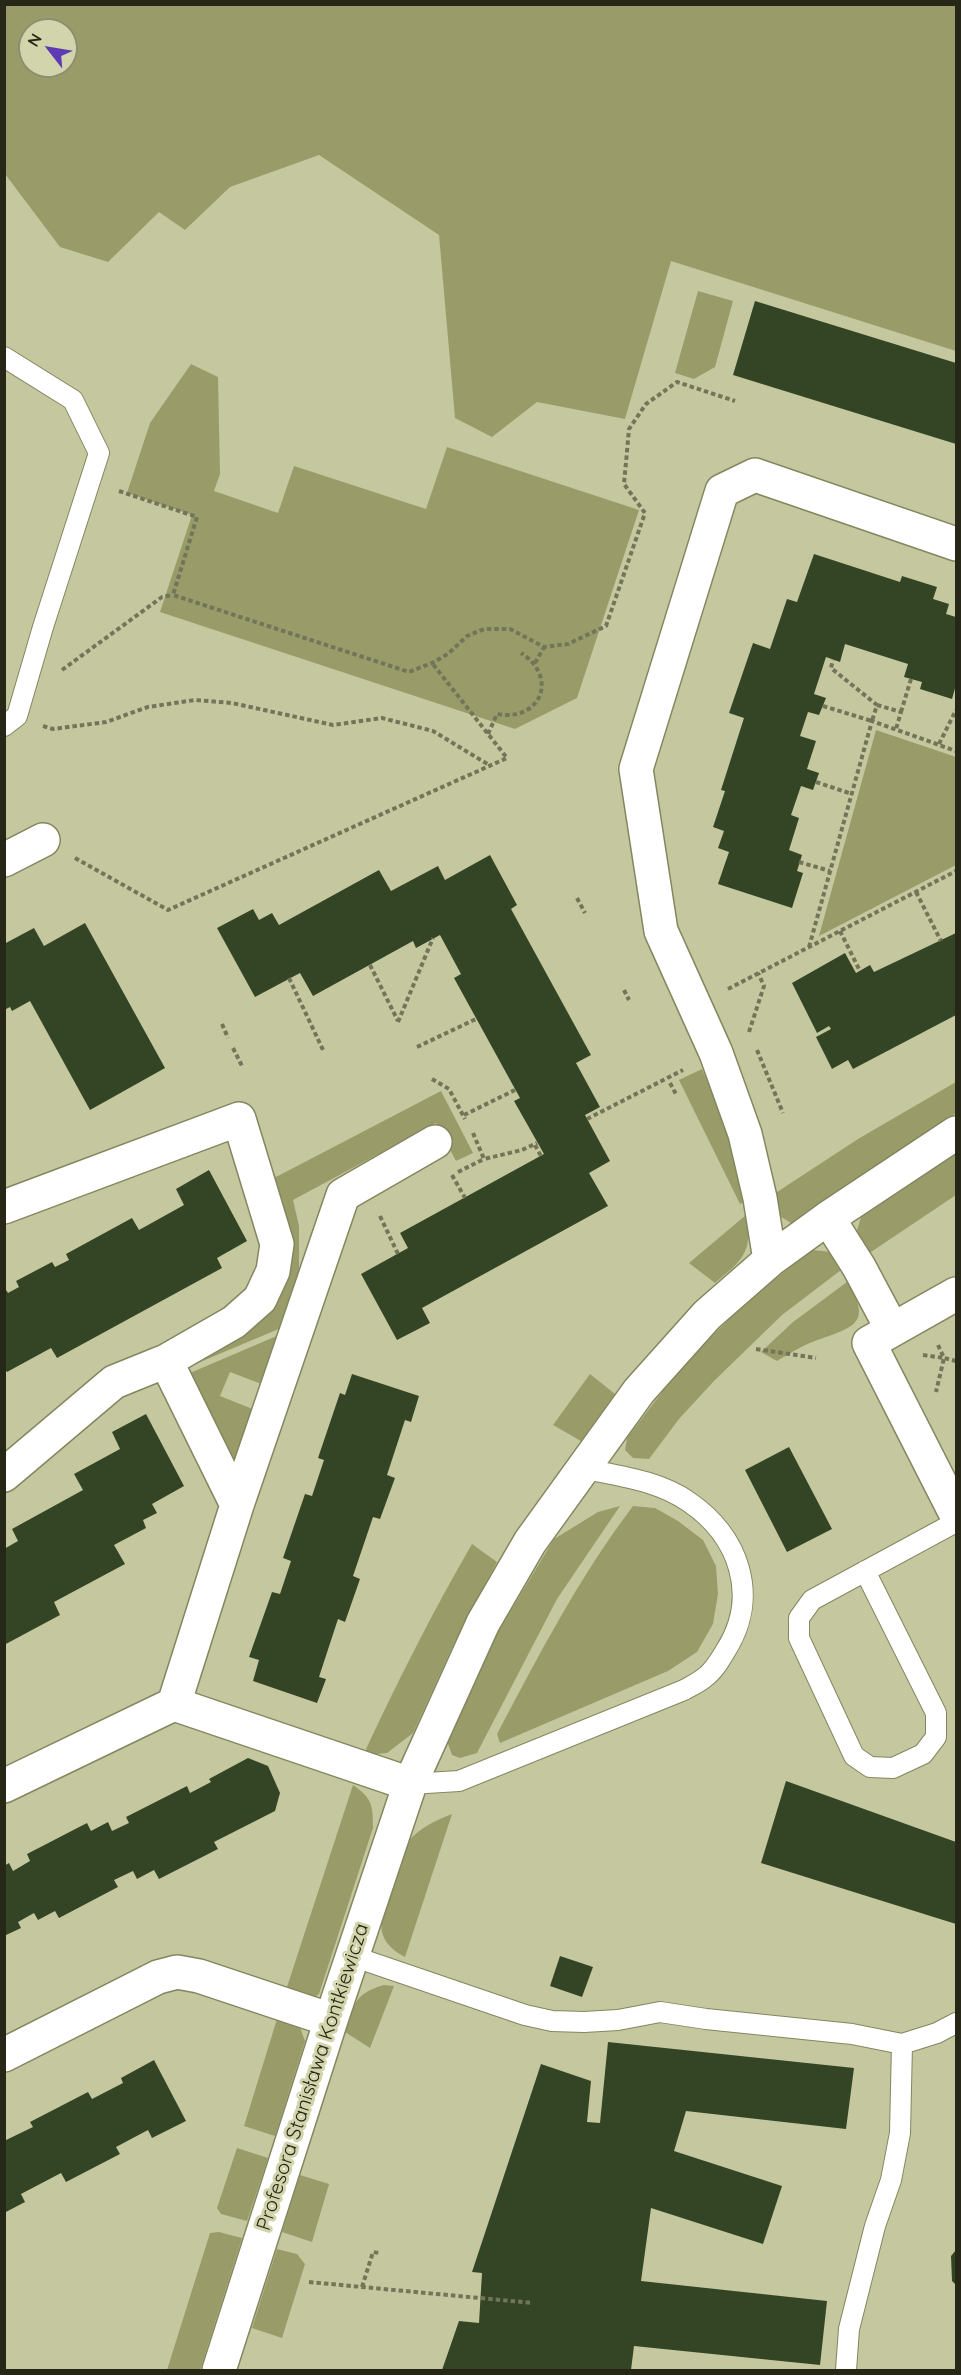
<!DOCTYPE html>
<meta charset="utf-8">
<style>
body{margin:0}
#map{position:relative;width:961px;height:2375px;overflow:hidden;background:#c5c89f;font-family:Quicksand,sans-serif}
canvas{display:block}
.frame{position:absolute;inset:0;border:6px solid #262717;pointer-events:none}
.north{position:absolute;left:18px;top:18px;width:60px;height:60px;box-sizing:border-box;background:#d2d5ab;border:2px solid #8d8f70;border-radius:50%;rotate:301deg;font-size:16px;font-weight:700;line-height:24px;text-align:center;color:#262717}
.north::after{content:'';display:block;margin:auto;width:21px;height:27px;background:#5e3bb4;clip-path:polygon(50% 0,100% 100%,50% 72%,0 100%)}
</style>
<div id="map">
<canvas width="961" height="2375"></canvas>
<div class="frame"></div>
<div class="north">N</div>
</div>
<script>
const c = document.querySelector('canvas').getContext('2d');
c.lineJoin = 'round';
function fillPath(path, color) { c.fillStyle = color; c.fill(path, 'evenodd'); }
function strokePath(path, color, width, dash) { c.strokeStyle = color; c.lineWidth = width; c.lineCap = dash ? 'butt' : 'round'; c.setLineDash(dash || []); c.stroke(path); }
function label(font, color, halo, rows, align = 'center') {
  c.font = font + ' Quicksand,sans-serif'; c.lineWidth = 6; c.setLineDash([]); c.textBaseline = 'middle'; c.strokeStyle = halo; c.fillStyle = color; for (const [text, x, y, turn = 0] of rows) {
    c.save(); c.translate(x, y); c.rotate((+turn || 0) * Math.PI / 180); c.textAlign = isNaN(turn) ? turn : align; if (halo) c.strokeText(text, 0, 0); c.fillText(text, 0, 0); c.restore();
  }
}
const green = new Path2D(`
 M4 5H956V351L671 261 625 419 537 402 492 437 455 418 439 235 319 155 230 187 185 230 159 212 108 262 60 247 5 174ZM30 30H66V66H30Z
 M698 291 733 301 715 367 694 379 675 373Z
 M191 364 218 377 220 474 214 491 278 513 294 466 426 509 447 447 639 510 577 698 515 729 160 612 192 515 127 493 150 423Z
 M876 730 956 757V865L819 936Z
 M702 1069 731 1136 745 1202 740 1204 679 1080Z
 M956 1082V1113L902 1148 791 1223 773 1212 771 1196 858 1139Z
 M441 1091 473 1153 456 1161 436 1123 293 1200 299 1226V1273L281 1328 193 1365 195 1357 266 1308 264 1155 276 1177Z
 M956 1153V1195L868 1254 856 1234 861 1217Z
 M746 1215C754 1253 741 1261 715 1283L689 1263Z
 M812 1250 832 1252 841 1270 782 1315 714 1381 679 1419 649 1459 633 1458 625 1450 627 1438 682 1366 748 1300Z
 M847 1282C875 1325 850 1328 815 1341 801 1346 789 1354 777 1361L761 1352 793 1322Z
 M279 1335 264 1385 230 1372 220 1396 255 1410 238 1463H229L190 1373Z
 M590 1374 615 1394 581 1441 553 1425Z
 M620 1506 557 1599 477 1753 460 1758 452 1755 447 1741 496 1635 554 1539 598 1512Z
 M633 1506 655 1508 678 1521 703 1540 716 1566 718 1594 713 1624 697 1652 668 1671 500 1743 497 1734C539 1655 579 1577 633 1506Z
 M472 1544 497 1562 455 1641 413 1733 387 1753 368 1755 366 1749C399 1679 433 1611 472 1544Z
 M353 1785C372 1798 373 1805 373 1828L319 1994 308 2001 285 1993Z
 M452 1814 405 1957C369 1938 382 1914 392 1882 396 1872 398 1857 404 1847 415 1830 434 1821 452 1814Z
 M384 1985 394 1986 370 2048 345 2032C353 2005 355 1993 384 1985Z
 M277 2019 299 2025 305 2041 275 2136 244 2126Z
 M237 2148 268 2158 247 2221 221 2214 217 2208Z
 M300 2175 329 2184 312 2242 282 2232Z
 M219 2232 242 2238 200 2370H167L210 2233Z
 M277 2249 297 2254 305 2264 282 2338 252 2328Z`);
const building = new Path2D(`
 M755 301 956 363V444L733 375Z
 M814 554 900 582 902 576 937 587 933 599 949 604 946 614 956 617V685L952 699 920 689 922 682 904 677 908 664 845 644 840 662 826 657 814 694 826 698 819 715 808 712 800 736 816 741 807 769 819 773 813 790 801 786 791 815 799 818 789 850 802 855 797 871 803 873 792 908 718 884 729 852 718 848 724 831 713 827 725 791 721 790 744 718 729 713 753 643 770 649 787 599 797 602Z
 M490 855 517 905 511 909 591 1055 576 1063 600 1107 585 1115 610 1161 589 1173 608 1206 422 1308 430 1323 397 1340 361 1274 408 1248 400 1233 544 1154 514 1101 520 1098 454 978 461 974 440 935 416 948 413 941 313 996 300 973 255 997 217 928 253 909 259 920 272 913 279 925 379 870 391 891 438 866 445 880Z
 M85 923 165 1068 90 1110 30 1001 12 1011 10 1007 4 1010V944L34 928 44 946Z
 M956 933V1015L853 1069 848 1060 832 1069 816 1037 831 1029 829 1026 817 1033 792 983 845 953 856 973 870 965 874 972Z
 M209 1170 247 1241 217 1258 222 1268 57 1358 51 1348 7 1372 4 1368V1287L8 1293 19 1287 16 1281 52 1262 55 1267 69 1260 66 1254 132 1218 139 1230 184 1205 176 1189Z
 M352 1374 419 1396 411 1422 405 1420 387 1475 395 1478 380 1519 373 1517 353 1576 360 1579 345 1622 338 1619 319 1677 326 1679 317 1703 253 1681 259 1660 249 1657 272 1592 280 1594 291 1561 283 1558 305 1494 312 1496 324 1460 318 1458 340 1393 345 1395Z
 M146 1414 184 1486 152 1504 157 1513 143 1520 146 1528 114 1545 125 1564 54 1602 60 1615 4 1645V1549L18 1541 12 1529 83 1490 74 1474 120 1449 112 1432Z
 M789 1447 832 1529 787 1552 745 1470Z
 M248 1758 268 1766 280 1793 275 1811 214 1842 218 1849 159 1879 154 1870 137 1879 133 1871 114 1880 118 1887 59 1918 55 1911 38 1920 34 1913 18 1922 21 1928 4 1936V1866L9 1863 13 1871 30 1861 27 1854 87 1823 91 1831 108 1822 112 1831 129 1823 126 1817 187 1786 190 1793 211 1782 209 1779Z
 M786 1781 956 1842V1924L761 1863Z
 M560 1956 593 1967 582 1997 550 1986Z
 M608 2042 854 2068 846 2129 686 2111 674 2151 782 2186 763 2244 651 2208 641 2281 827 2301 820 2365 634 2346 631 2370H442L459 2321 479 2323 482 2273 472 2272 541 2064 591 2081 587 2122 600 2123Z
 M154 2060 186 2121 152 2138 148 2130 116 2147 120 2154 66 2182 61 2173 21 2194 25 2202 4 2213V2141L33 2127 30 2122 88 2092 92 2099 123 2083 121 2078Z
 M956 2250V2285L952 2281 951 2256Z`);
const path = new Path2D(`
 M119 491 197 517 173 595 409 672 432 663 448 654 467 636 484 629H510L544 647 568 644 606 626 645 513 624 484 629 429 646 404 677 382 735 401
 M535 663 544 647
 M62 670 162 597 173 595
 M877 705 901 712 896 729
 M823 706 872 721 877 705 831 668 833 660
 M901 712 911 679
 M43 726 53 729 106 722 148 707 195 700 232 703 333 725 382 718 433 731 489 765
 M488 734 497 714C541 722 559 677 521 653
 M939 744 956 710
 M816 782 852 794
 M75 858 168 910 507 758 432 663
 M799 862 830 871
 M916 892 941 941
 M577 898 585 913
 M840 931 860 971
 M809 947 872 721 956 751
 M370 965 398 1021
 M289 978 324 1052
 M728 989 956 871
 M624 990 629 1000
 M398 1022 433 938
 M222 1024 228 1038
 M749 1032 764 986 758 973
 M417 1047 476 1019
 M233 1048 243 1068
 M757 1050 783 1113
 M432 1079 449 1089 465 1119
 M670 1083 677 1096
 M464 1115 515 1090
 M587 1119 683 1070
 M473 1133 484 1159 522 1150 537 1143
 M535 1145 541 1156
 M458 1172 484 1159
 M452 1175 465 1198
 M380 1216 398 1254
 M938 1345 944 1358 956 1361
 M756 1349 816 1358
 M923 1355 944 1358 936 1392
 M309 2282 533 2303
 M362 2287 373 2252 379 2253`);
const lane = new Path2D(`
 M4 357 73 400 99 453 43 627 17 716 4 726
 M865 1571 936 1713V1737L923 1754 893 1768 870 1767 854 1756 799 1638V1618L812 1600 956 1522
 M410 1784 459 1781 684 1690C691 1686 698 1683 704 1678 714 1671 720 1660 726 1650 760 1596 739 1536 689 1502 658 1480 618 1476 581 1468
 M352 1956 525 2015 552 2021 584 2022 618 2020 660 2012 706 2019 852 2034 902 2044
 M846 2370 849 2329 875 2226 891 2180 900 2133 902 2044 937 2033 956 2023`);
const street = new Path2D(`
 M4 860 43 840
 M4 1207 239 1119 277 1244 273 1271 260 1299 234 1322 166 1361 114 1382 4 1475
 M828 1218 859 1267 892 1329
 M770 1260 760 1198 745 1134 716 1053 661 931 636 769 722 491 755 475 956 544
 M956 1294 869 1343 956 1514
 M166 1361 237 1505
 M174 1704 237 1505 343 1195 435 1142
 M4 1786 174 1704 410 1784
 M4 2055 158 1977 177 1972 199 1976 331 2020
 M219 2370 331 2020 410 1784 483 1623 530 1542 639 1391 707 1315 770 1260 828 1218 956 1133`);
const streetNames = [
 ["Profesora Stanisława Kontkiewicza",313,2077,-72]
];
fillPath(green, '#999c68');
fillPath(building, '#344525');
strokePath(lane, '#84865f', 22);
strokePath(street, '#84865f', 36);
strokePath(path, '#737559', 4, [4.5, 3]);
strokePath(lane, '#fff', 20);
strokePath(street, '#fff', 33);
label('20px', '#262717', '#d2d5ab', streetNames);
</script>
